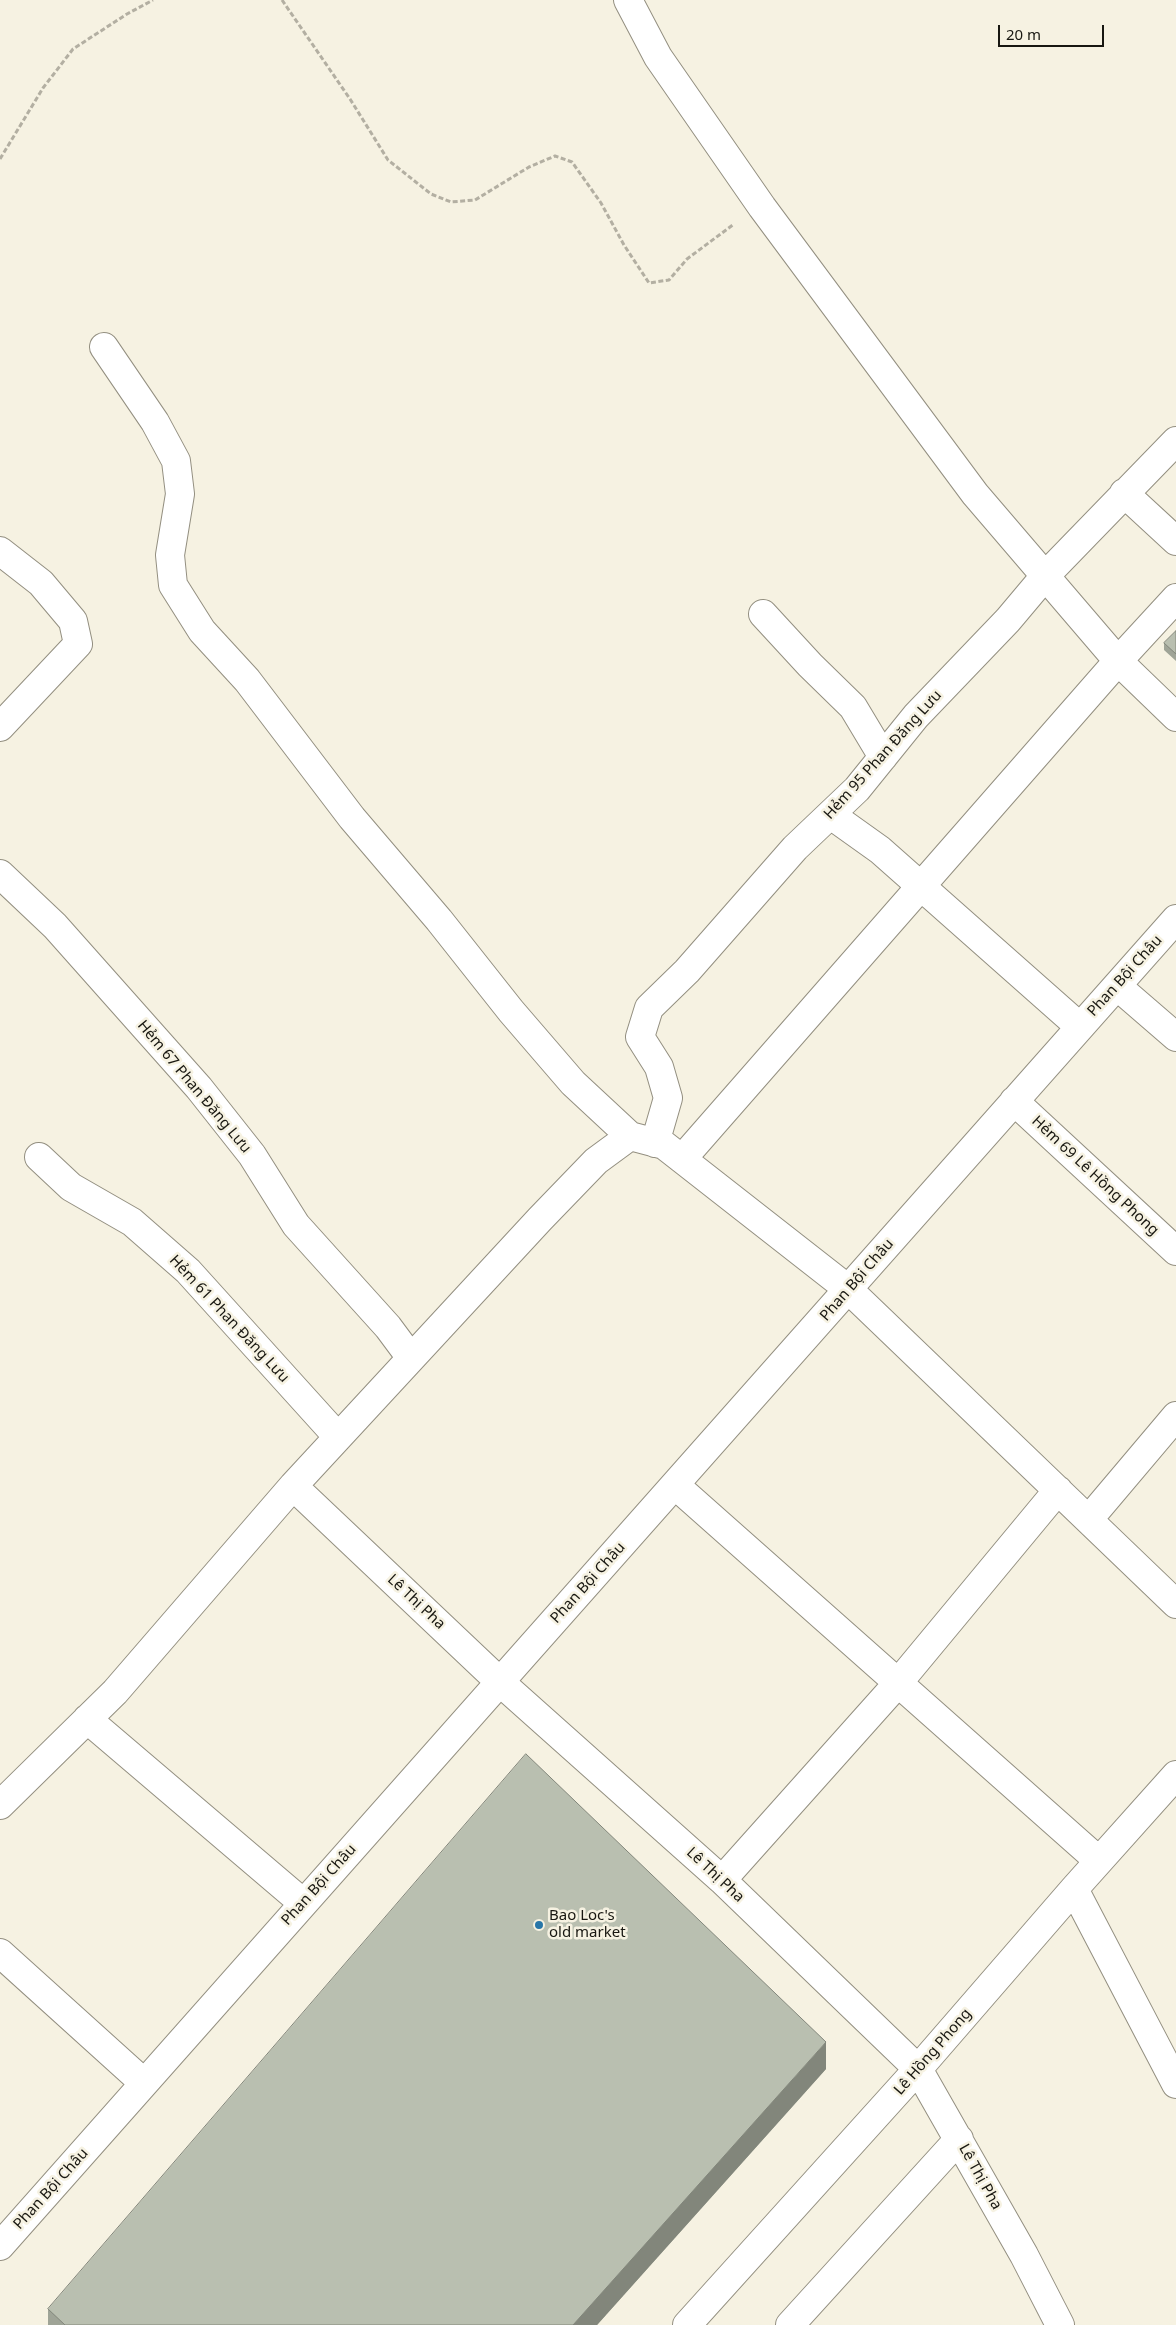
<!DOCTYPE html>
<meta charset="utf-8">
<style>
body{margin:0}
#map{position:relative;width:1176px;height:2325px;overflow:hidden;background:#f6f2e2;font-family:"Noto Sans",sans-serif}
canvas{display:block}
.scale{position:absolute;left:998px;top:25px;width:106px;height:22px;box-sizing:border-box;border:2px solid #181711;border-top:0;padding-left:6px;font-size:15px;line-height:18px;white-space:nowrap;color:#181711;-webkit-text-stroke:4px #f6f2e2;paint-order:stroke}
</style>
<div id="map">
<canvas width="1176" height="2325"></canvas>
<div class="scale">20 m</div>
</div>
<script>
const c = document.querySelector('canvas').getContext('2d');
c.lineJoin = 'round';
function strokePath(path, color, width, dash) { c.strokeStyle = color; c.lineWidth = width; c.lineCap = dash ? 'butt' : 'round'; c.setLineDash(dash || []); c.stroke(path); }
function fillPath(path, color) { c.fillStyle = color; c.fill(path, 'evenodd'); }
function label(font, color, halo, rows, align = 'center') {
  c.font = font + ' "Noto Sans",sans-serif'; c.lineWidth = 5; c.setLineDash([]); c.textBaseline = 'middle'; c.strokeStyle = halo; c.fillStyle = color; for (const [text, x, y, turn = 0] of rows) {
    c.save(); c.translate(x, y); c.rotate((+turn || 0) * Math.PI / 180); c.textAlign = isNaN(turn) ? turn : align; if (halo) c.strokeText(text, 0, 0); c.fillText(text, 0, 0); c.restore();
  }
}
const path = new Path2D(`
 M282 0 350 99 388 160 431 194 451 202 475 200 529 167 555 156 572 162 601 203 624 245 649 283 669 280 687 259 734 224
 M0 159 43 88 73 49 127 14 153 0`);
const minor = new Path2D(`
 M628 0 658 57 762 207 975 494 1118 661 1176 717
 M104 347 155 422 176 461 180 494 170 555 173 585 202 631 247 680 352 818 439 920 511 1011 573 1083 630 1136
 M1124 493 1176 541
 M0 551 41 583 73 621 78 644 0 727
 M763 614 810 665 853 707 883 757
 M831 815 880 850 1080 1027
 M0 874 55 926 199 1088 252 1155 296 1225 388 1327 411 1358
 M1117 986 1176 1037
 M1014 1101 1176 1251
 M655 1143 668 1098 659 1067 640 1037 649 1008 687 971 795 848 857 789 916 716 1008 620 1045 576 1176 441
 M39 1157 71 1187 132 1222 188 1271 338 1437
 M682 1159 1118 661 1176 598
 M675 1485 1099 1861
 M293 1486 500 1682 722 1880 918 2069 1024 2255 1060 2325
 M1089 1519 1176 1416
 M87 1719 303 1903
 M0 1805 115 1692 293 1486 540 1219 596 1161 630 1136 664 1145 848 1289 1176 1604
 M722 1880 898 1683 1058 1490
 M1074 1889 1176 2084
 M0 1953 144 2083
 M0 2246 1176 919
 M687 2325 918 2069 1074 1889 1176 1775
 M790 2325 959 2139`);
const wall = new Path2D(`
 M1176 631V661L1164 650V643Z
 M826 2069 597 2325H48V2309Z`);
const shadedWall = new Path2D(`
 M826 2042V2069L597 2325H573Z`);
const building = new Path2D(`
 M1176 631V654L1164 643Z
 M526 1754 826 2042 573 2325H65L48 2309Z`);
const markers = [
 [539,1925,5,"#2876a8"]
];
const streetNames = [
 ["Hẻm 95 Phan Đăng Lưu",883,755,-48],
 ["Phan Bội Châu",1125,976,-48],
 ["Hẻm 67 Phan Đăng Lưu",194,1087,50],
 ["Hẻm 69 Lê Hồng Phong",1095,1176,43],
 ["Phan Bội Châu",857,1280,-49],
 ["Hẻm 61 Phan Đăng Lưu",229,1319,47],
 ["Phan Bội Châu",588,1583,-48],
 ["Lê Thị Pha",416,1602,43],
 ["Lê Thị Pha",715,1875,43],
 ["Phan Bội Châu",319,1885,-48],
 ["Lê Hồng Phong",933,2052,-49],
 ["Lê Thị Pha",980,2177,61],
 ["Phan Bội Châu",51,2189,-48]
];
const poiNames = [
 ["Bao Loc's",549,1916],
 ["old market",549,1933]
];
strokePath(minor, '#938f80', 30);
strokePath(path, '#b3afa2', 3, [5, 2.5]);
strokePath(minor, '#fff', 28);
fillPath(wall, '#9fa497');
fillPath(shadedWall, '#82867b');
fillPath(building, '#b9bfb0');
strokePath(building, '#82867b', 1);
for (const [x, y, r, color] of markers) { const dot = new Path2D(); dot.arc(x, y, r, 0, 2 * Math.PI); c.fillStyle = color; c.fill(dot); strokePath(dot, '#f6f2e2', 2); }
label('15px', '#181711', '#f6f2e2', streetNames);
label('15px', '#181711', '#f6f2e2', poiNames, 'left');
</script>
